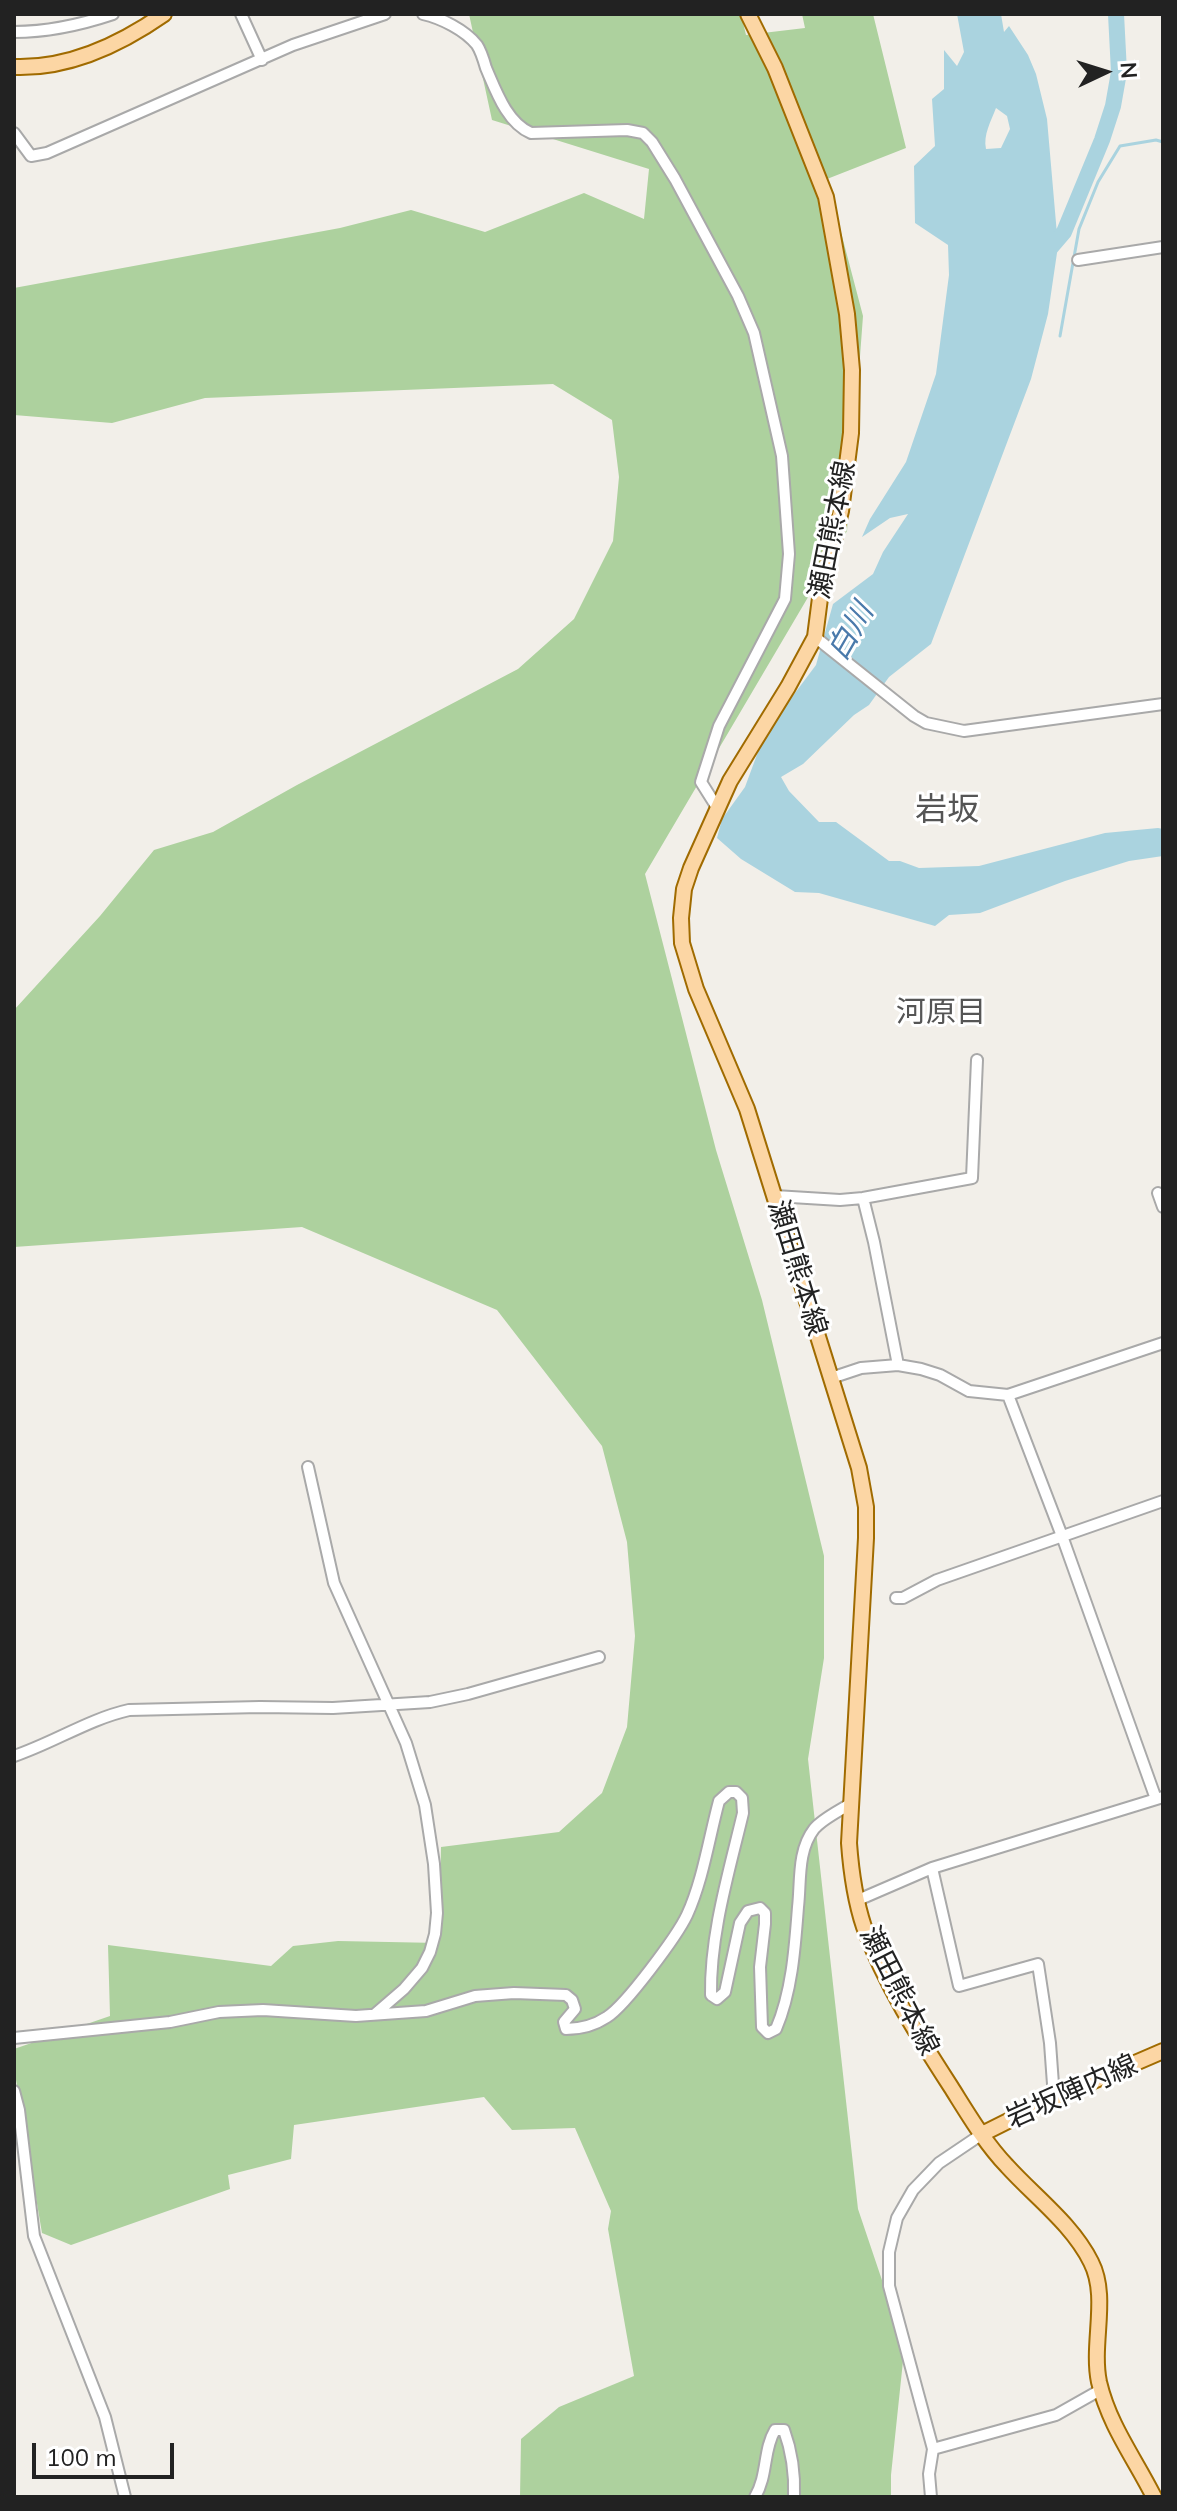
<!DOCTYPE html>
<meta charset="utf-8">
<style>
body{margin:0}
#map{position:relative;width:1177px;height:2511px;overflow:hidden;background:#f2efe9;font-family:Mulish,sans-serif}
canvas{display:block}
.frame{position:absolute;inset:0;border:16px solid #222;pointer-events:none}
.north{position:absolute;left:1065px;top:32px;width:80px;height:80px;-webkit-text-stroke:6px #fff;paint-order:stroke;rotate:86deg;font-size:22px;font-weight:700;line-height:32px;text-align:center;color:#222}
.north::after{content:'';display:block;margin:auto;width:28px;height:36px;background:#222;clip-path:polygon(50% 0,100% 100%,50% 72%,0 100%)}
.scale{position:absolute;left:32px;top:2443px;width:142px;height:36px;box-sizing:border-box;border:4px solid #222;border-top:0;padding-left:10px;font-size:24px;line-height:28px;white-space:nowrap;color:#222;-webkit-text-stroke:6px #fff;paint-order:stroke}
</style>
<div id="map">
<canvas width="1177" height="2511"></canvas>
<div class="frame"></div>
<div class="north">N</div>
<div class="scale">100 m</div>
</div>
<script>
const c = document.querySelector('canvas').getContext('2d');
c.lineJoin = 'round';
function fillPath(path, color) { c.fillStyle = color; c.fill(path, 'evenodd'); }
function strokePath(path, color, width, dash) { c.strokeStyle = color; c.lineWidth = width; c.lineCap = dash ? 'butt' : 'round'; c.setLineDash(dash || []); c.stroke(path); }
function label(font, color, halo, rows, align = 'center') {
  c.font = font + ' Mulish,"Noto Sans JP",sans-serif'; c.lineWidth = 6; c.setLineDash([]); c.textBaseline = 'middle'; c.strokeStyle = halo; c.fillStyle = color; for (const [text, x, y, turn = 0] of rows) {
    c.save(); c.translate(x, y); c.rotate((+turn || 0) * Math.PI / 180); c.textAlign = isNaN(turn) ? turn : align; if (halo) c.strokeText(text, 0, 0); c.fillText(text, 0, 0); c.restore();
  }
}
const forest = new Path2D(`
 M469 14H741L746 35 805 28 802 14H873L906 148 827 179 863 316 847 531 645 874 716 1150 762 1300 824 1556V1658L808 1759 858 2209 888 2298 903 2361 891 2475V2497H520L521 2439 559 2407 634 2376 608 2229 611 2211 575 2128 512 2130 484 2097 294 2125 291 2159 228 2175 230 2189 71 2245 42 2233 14 2068V2049L110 2016 108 1945 271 1966 293 1946 338 1941 439 1943 441 1847 559 1832 602 1793 627 1727 635 1636 627 1542 602 1446 497 1310 302 1227 14 1247V1010L100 916 154 850 213 832 297 785 518 669 574 619 613 541 619 477 612 420 553 384 205 398 112 423 14 415V288L340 228 411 210 485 232 584 193 644 219 649 169 492 120Z`);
const water = new Path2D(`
 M957 14H1001L1004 32 1009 26 1028 55 1036 74 1047 119 1058 246 1048 314 1031 379 931 644 889 677 869 705 854 715 803 764 781 777 789 791 819 822H836L889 861H900L919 868 979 866 1105 833 1158 828 1163 829V856L1129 861 1065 881 980 913 949 915 935 926 819 893 795 892 741 859 717 838 722 819 745 787 765 733 816 665 833 604 873 574 883 552 908 514 890 518 862 537 870 519 906 462 936 374 949 275 948 245 915 223 914 166 935 146 932 99 944 89V50L957 66 964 52ZM996 108 1007 116 1010 129 1001 148 986 149C983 135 991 121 996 108Z`);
const stream = new Path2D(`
 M1060 336 1079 229 1098 182 1120 146 1156 140 1163 142`);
const river = new Path2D(`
 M1046 253 1064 232 1102 140 1113 106 1119 72 1116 14`);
const minor = new Path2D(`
 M241 14 262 60
 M423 14C441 18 465 30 477 45 481 51 484 61 486 68 496 91 507 123 531 133L627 130 643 133 652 142 675 179 738 296 754 333 782 456 789 554 785 599 719 726 701 782 718 809
 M14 32C49 32 80 25 113 14
 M14 133 31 156 47 153 293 45 385 14
 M1078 260 1163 247
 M815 637 914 716 926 723 964 731 1163 704
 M1158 1193 1163 1207
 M775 1196 840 1200 863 1198 972 1178 977 1060
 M863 1198 874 1242 898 1365
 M831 1378 861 1368 898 1365 921 1369 940 1375 969 1391 1008 1395 1163 1343
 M1008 1395 1062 1536 1156 1799
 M308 1467 334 1583 406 1743 425 1805 434 1864 437 1913 435 1934 430 1952 422 1968 404 1989 375 2014
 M896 1598H903L937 1580 1163 1501
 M14 1756C53 1743 89 1719 129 1710L260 1707 333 1708 430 1702 468 1694 599 1657
 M932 1868 959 1986 1038 1964 1050 2043 1054 2098
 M858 1900 932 1868 1163 1797
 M14 2038 170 2022 219 2012 263 2010 356 2016 426 2011 475 1996 514 1993 566 1995 572 2000 575 2009 564 2022 566 2029C581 2029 595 2025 607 2017 626 2005 677 1936 687 1915 703 1880 709 1838 719 1801L729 1792H736L742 1798 743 1813C729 1872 710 1934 711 1995L717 1999 725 1992 740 1923 748 1911 760 1908 765 1913V1924L760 1967 762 2027 768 2033 776 2029C792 1992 795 1947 798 1907 801 1882 797 1851 814 1829 822 1819 839 1811 850 1804
 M14 2091 19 2110 34 2236 105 2417 125 2497
 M933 2449 889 2286V2252L897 2218 913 2190 939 2163 982 2134
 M755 2497C768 2475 763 2450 775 2430H784C792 2452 795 2474 794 2497
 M931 2497 929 2474 933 2449 1056 2415 1102 2389`);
const major = new Path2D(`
 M748 14 775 68 826 197 847 314 852 370 851 433 841 511 820 598 815 637 788 687 730 781 691 868 684 889 681 918 682 943 696 989 747 1109 859 1468 866 1507V1538L849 1843C851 1871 855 1900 864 1927 885 1984 918 2036 951 2087 968 2114 985 2143 1007 2166 1035 2197 1072 2224 1091 2262 1109 2297 1091 2343 1099 2382 1109 2425 1135 2459 1154 2497
 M14 67C68 69 121 44 164 14
 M982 2134 1054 2098 1163 2051`);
const streetNames = [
 ["瀬田熊本線",833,530,-79],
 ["瀬田熊本線",797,1268,73],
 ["瀬田熊本線",899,1991,63],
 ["岩坂陣内線",1072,2092,-24]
];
const waterNames = [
 ["白川",851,632,-60]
];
const neighbourhoodNames = [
 ["河原目",941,1013]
];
const quarterNames = [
 ["岩坂",947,810]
];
fillPath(forest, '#add19e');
fillPath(water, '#aad3df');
strokePath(stream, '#aad3df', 3);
strokePath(river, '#aad3df', 16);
strokePath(minor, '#a9a9a9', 14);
strokePath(major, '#a06b00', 18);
strokePath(minor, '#fff', 10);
strokePath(major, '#fcd6a4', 14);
label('28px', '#222', '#fff', streetNames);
label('italic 30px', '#4a7aab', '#fff', waterNames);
label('30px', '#555', '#fff', neighbourhoodNames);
label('32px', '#555', '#fff', quarterNames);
</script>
